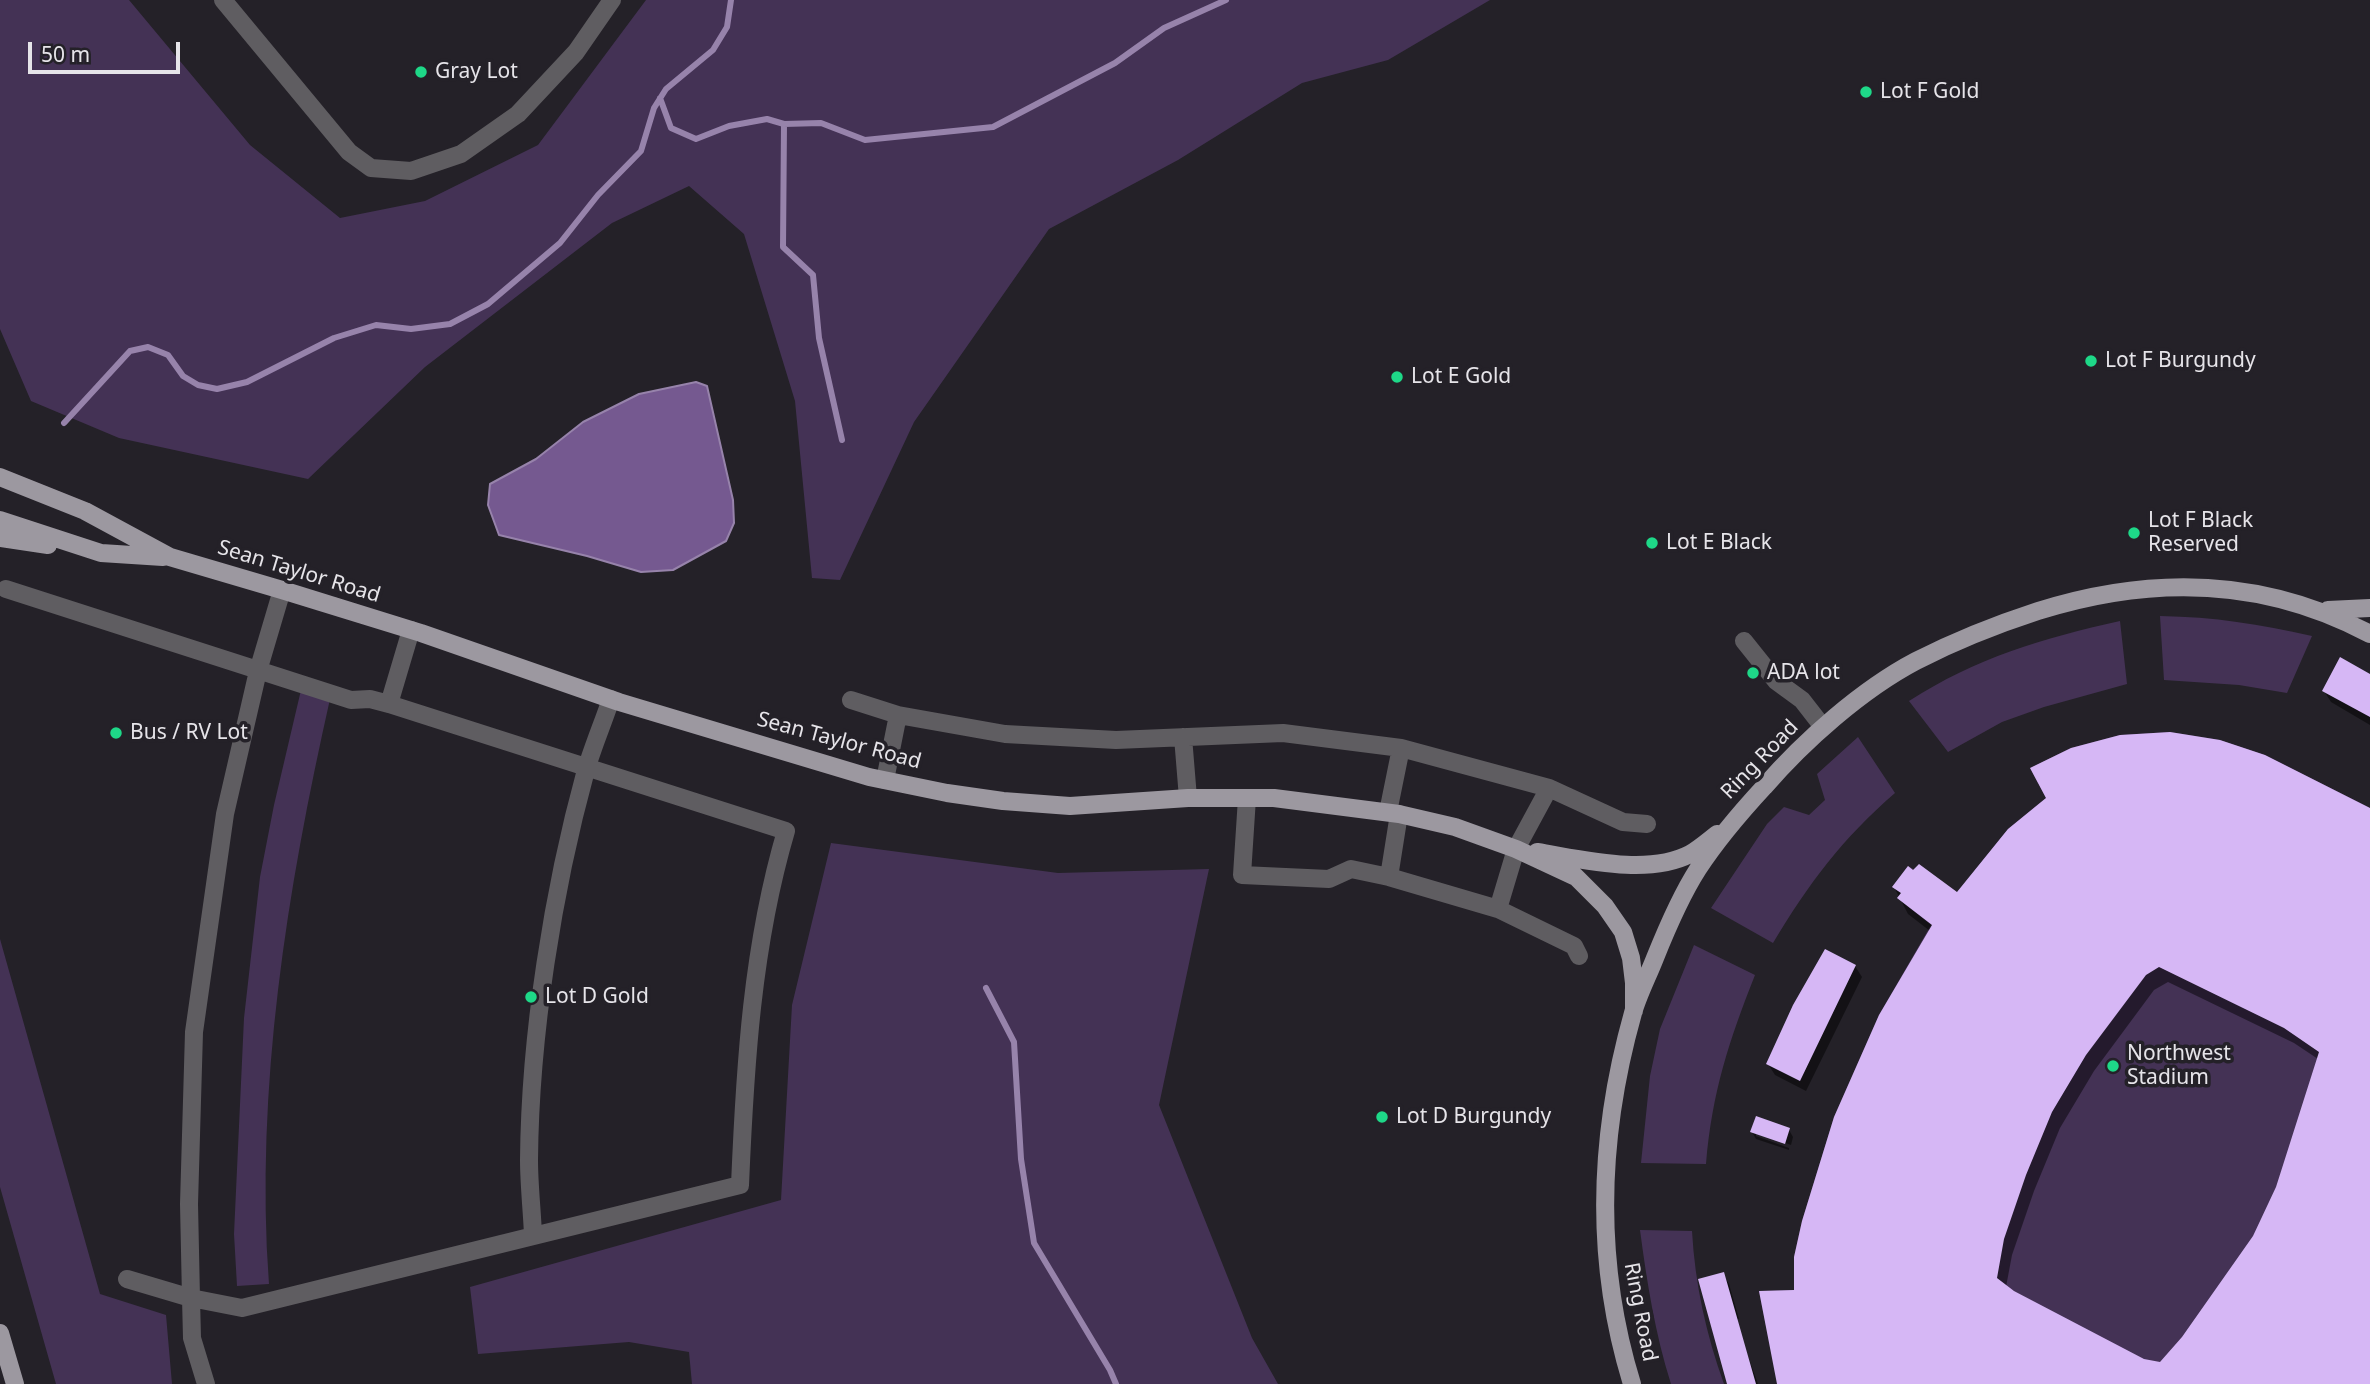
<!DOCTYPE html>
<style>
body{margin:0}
#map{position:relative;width:2370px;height:1384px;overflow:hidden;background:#242128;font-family:"Noto Sans",sans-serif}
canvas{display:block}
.scale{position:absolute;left:28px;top:42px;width:152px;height:32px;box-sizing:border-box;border:4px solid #e6e4e9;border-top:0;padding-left:9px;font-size:21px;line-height:24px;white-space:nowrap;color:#e6e4e9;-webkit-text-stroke:5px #242128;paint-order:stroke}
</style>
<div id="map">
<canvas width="2370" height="1384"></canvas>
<div class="scale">50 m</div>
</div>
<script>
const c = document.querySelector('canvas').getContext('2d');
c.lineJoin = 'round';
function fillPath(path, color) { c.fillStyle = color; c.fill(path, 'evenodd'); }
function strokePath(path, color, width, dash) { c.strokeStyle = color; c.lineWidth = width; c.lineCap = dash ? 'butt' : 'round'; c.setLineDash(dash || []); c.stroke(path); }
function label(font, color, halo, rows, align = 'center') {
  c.font = font + ' "Noto Sans",sans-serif'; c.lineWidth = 7; c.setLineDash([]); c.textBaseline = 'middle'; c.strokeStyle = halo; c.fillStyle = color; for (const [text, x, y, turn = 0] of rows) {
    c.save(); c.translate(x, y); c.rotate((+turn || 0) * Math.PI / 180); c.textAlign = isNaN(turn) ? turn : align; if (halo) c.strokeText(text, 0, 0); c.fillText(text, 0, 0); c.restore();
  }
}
const green = new Path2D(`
 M0 0H129L250 145 340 218 425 201 538 145 646 0H1490L1388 60 1302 83 1178 160 1049 229 914 422 840 580 812 578 795 401 744 234 689 186 612 223 425 367 308 479 119 438 31 401 0 329Z
 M2160 616C2215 617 2259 624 2312 636L2287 693 2239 685 2164 680Z
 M2120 621 2127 684 2044 707 2002 722 1948 752 1909 701C1976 658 2043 638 2120 621Z
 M301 690 330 699C287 890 255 1088 269 1284L237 1286 234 1234 244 1018 260 877 274 805Z
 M2170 732 2220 740 2265 755 2370 808V1384L1769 1341 1759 1291 1794 1290V1257L1802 1221 1834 1117 1879 1015 1931 925 1897 898 1901 893 1892 887 1908 866 1956 894 2008 829 2046 798 2030 768 2071 748 2120 735Z
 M1858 737 1895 793C1842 839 1809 883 1773 943L1711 908 1767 824 1784 807 1809 815 1825 800 1817 774Z
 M831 843 1058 873 1209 869 1159 1105 1252 1338 1278 1384H692L689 1352 629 1342 478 1354 470 1287 781 1200 792 1005Z
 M0 939 100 1294 166 1315 172 1384H56L0 1187Z
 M1694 945 1755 975C1729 1041 1712 1092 1706 1164L1641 1163 1650 1076 1660 1029Z
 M1640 1230 1692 1231C1695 1284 1706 1334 1724 1384H1671C1655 1333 1647 1283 1640 1230Z`);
const water = new Path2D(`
 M696 382 707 386 733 500 734 523 726 541 673 570 641 572 587 556 499 535 488 505 490 484 536 459 583 422 639 394Z`);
const shadow = new Path2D(`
 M2370 676V725L2331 702 2324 691Z
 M2370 810V1384H1787L1796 1292 1930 931 1908 914 1894 887 1957 895ZM2168 982 2294 1043 2318 1059 2277 1188 2254 1236 2183 1338 2160 1364 2144 1361 2006 1287 2012 1255 2034 1191 2060 1128 2094 1071 2154 990Z
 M1855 966 1862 977 1806 1091 1775 1075 1768 1064Z
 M1789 1130 1793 1137 1791 1145 1756 1132V1136L1789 1148V1150L1756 1139 1752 1132Z
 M1723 1274 1729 1284 1739 1319 1735 1320 1758 1384H1729Z`);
const stream = new Path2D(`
 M660 98 671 128 696 139 729 126 767 119 784 124 783 247 813 275 819 338 842 440
 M784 124 821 123 865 140 993 127 1115 63 1164 28 1226 0
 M64 423 130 351 148 347 168 355 183 376 198 385 217 389 247 382 334 338 376 325 411 329 450 324 488 304 560 243 598 195 641 151 654 108 666 89 713 50 727 27 731 0
 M986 988 1014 1042 1021 1159 1034 1243 1110 1370 1116 1384`);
const building = new Path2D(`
 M2340 657 2370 674V717L2322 691Z
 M2170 732 2220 740 2265 755 2370 808V1384H1777L1759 1291 1794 1290V1257L1802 1221 1834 1117 1879 1015 1932 925 1897 898 1901 893 1892 887 1908 866 1913 870 1919 864 1957 892 2008 829 2046 798 2030 768 2071 748 2120 735ZM2159 967 2284 1028 2319 1052 2276 1187 2253 1236 2182 1337 2160 1362 2144 1359 2014 1291 1997 1278 2004 1239 2026 1175 2052 1112 2086 1055 2146 975Z
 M1825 949 1856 965 1800 1081 1766 1064 1793 1005Z
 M1756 1116 1790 1128 1785 1144 1750 1132Z
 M1724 1272 1756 1384H1727L1698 1279Z`);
const minor = new Path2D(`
 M223 0 349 152 371 168 411 171 461 154 518 114 576 52 612 0
 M6 589 351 700 370 699 389 704 786 831C752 946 745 1066 740 1185L242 1308 191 1298 127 1279
 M1744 641 1776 681 1802 700 1823 727
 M851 700 898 715 1005 734 1116 740 1283 733 1401 748 1549 788 1623 822 1647 824
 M389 704 411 630
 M1183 737 1188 798
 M885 780 898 715
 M1247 798 1242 875 1329 879 1351 869 1389 877 1498 909 1574 946 1579 956
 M1388 812 1401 748
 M1389 877 1399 814
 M1498 909 1516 849 1549 788
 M533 1235C532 1210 529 1185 529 1160 530 1035 553 890 586 770 593 746 603 723 611 699
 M206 1384 192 1338 191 1298 189 1204 194 1032 225 814 258 671 282 590`);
const major = new Path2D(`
 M0 477 85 511 170 557 282 590 421 633 619 702 869 777 947 793 1003 801 1070 806 1188 798H1274L1399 814 1455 827 1516 849 1576 877 1605 906 1623 932 1631 958 1634 983V1011
 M0 520 101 553 163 557
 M0 538 48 545
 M2328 610 2370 608
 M1537 852C1581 859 1648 876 1690 854 1700 848 1708 841 1717 834
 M0 1333 15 1384
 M1632 1384C1594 1261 1598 1137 1633 1013 1638 995 1648 976 1655 958 1667 928 1680 897 1698 869 1717 840 1740 813 1764 787 1804 741 1861 690 1916 661 1955 641 1995 625 2038 611 2152 575 2263 577 2370 634`);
const markers = [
 [421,72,7,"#1ed888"],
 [1866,92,7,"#1ed888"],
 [2091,361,7,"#1ed888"],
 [1397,377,7,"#1ed888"],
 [2134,533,7,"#1ed888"],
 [1652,543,7,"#1ed888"],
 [1753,673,7,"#1ed888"],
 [116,733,7,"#1ed888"],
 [531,997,7,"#1ed888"],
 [2113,1066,7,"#1ed888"],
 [1382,1117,7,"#1ed888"]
];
const poiNames = [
 ["Gray Lot",435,72],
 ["Lot F Gold",1880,92],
 ["Lot F Burgundy",2105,361],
 ["Lot E Gold",1411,377],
 ["Lot F Black",2148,521],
 ["Reserved",2148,545],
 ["Lot E Black",1666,543],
 ["ADA lot",1767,673],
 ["Bus / RV Lot",130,733],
 ["Lot D Gold",545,997],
 ["Northwest",2127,1054],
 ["Stadium",2127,1078],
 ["Lot D Burgundy",1396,1117]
];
const streetNames = [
 ["Sean Taylor Road",299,572,17],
 ["Sean Taylor Road",839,741,15],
 ["Ring Road",1760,760,-46],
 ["Ring Road",1640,1312,79]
];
fillPath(green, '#443255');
fillPath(water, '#755990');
strokePath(water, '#9783ab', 2);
fillPath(shadow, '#0007');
strokePath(stream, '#9783ab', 6);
fillPath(building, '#d6b7f5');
strokePath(minor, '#5f5d61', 18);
strokePath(major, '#9c98a0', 18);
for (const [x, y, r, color] of markers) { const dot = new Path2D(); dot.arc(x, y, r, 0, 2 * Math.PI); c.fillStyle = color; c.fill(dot); strokePath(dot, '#242128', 2.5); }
label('21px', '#e6e4e9', '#242128', poiNames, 'left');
label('21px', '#e6e4e9', '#242128', streetNames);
</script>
